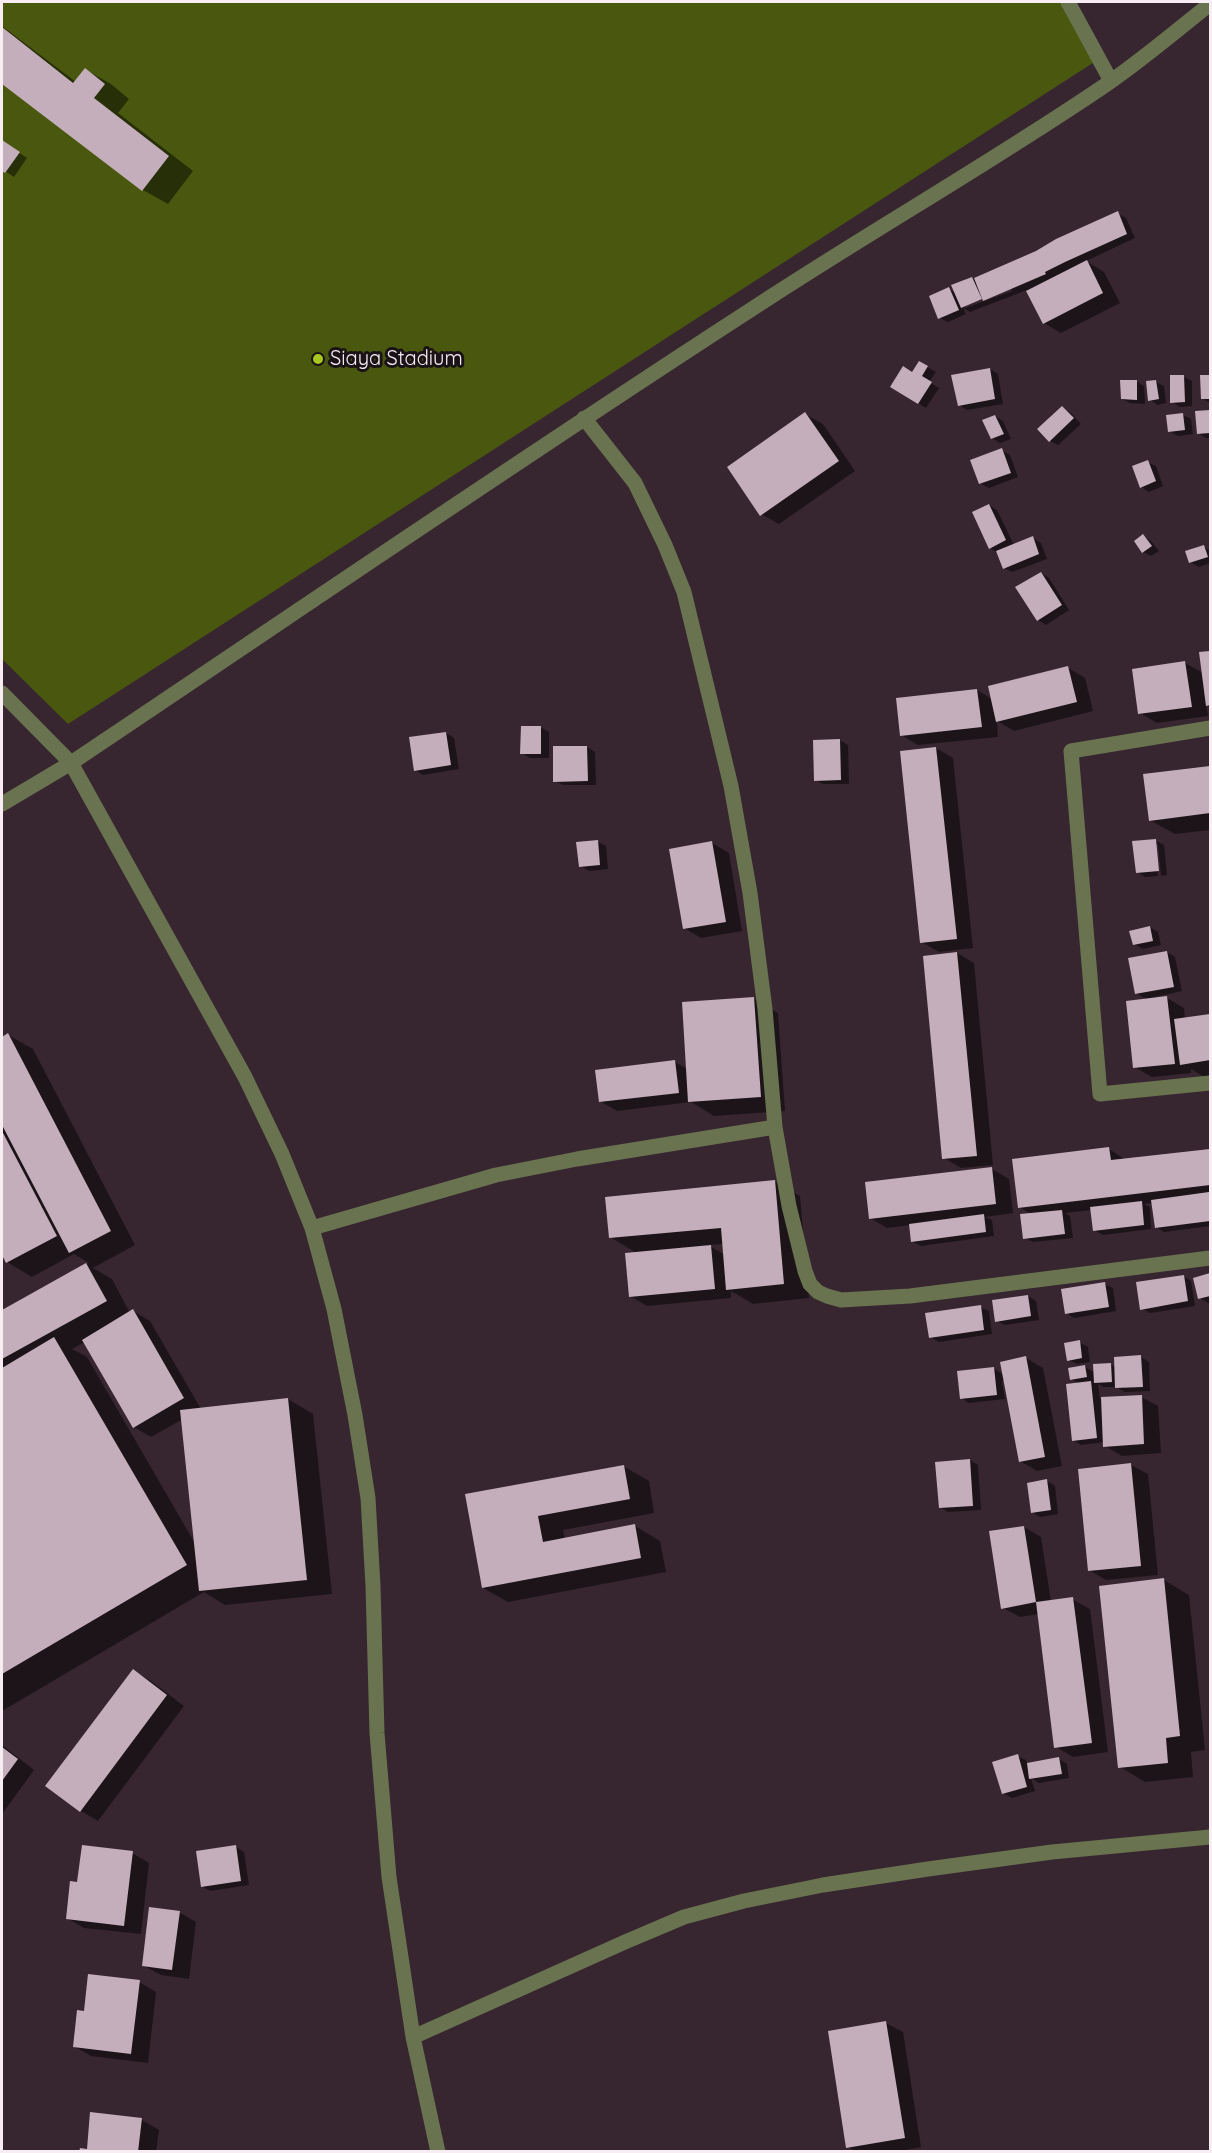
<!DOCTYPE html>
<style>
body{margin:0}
#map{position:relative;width:1212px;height:2153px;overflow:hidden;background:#372630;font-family:Quicksand,sans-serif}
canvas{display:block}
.frame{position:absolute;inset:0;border:3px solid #f8edf3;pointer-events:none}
</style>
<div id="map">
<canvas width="1212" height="2153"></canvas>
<div class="frame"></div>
</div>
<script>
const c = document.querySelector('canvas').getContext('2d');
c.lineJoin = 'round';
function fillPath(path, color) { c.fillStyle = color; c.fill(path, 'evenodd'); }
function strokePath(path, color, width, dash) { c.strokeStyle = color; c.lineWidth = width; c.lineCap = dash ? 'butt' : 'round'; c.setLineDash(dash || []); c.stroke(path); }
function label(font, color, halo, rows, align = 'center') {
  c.font = font + ' Quicksand,sans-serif'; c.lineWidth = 6; c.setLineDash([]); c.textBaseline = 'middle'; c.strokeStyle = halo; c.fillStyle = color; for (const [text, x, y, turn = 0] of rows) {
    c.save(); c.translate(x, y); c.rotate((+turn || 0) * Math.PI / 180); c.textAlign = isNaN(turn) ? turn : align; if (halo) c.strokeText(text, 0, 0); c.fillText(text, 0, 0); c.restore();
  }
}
const green = new Path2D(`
 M2 2H1066L1099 59 68 724 2 659Z`);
const shadow = new Path2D(`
 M2 26 76 82 86 70 111 84 129 99 118 113 193 171 168 204 143 190 2 82Z
 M2 141 27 158 14 177 2 169Z
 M1117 213 1126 218 1135 238 1086 261 1104 272 1120 303 1061 333 1044 323 1027 290 970 312 963 308 966 314 948 322 940 318 949 289 956 293 953 286 1017 262ZM1011 288 1012 291 965 308V305Z
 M920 363 936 372 929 382 939 388 926 408 918 403 913 373Z
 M990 369 998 374 1003 404 967 410 959 405Z
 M1210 376V403L1202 398V377Z
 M1184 377 1192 381V406L1180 407 1172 402Z
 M1136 381 1144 386 1145 404 1130 403 1122 399Z
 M1156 382 1164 386 1166 403 1158 405 1150 400Z
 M1062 408 1071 413 1081 424 1058 445 1050 441Z
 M1197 412H1210V438H1206L1198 433Z
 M805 414 823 424 855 471 779 524 761 514Z
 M1183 415 1191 419 1193 434 1178 436 1169 431Z
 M995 416 1003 421 1011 439 1000 443 992 438Z
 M1001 450 1010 455 1018 477 989 488 980 483Z
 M1147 462 1156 466 1163 486 1149 492 1141 487Z
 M989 505 997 510 1014 545 1033 538 1041 543 1047 559 1012 572 1004 568 998 553 990 548Z
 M1143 536 1151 541 1159 551 1151 556 1143 552Z
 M1204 547 1210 551V563L1199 567 1190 562Z
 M1041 573 1049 578 1069 610 1046 625 1038 620Z
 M1210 652V707L1206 704 1208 716 1157 723 1140 713 1185 663 1203 673 1201 654Z
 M1068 668 1085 678 1093 711 1014 731 997 721 998 737 918 745 901 735 977 690 992 699Z
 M540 727 549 732V758H530L522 753Z
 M446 733 454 738 459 769 423 775 415 770Z
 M840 740 848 745 849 784H823L815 780Z
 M587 747 595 752 596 785H563L555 781V748Z
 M936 748 953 758 973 948 939 952 922 942Z
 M1210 768V830L1175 834 1150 820 1145 775Z
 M1155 840 1164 845 1167 875 1161 876 1158 844H1155L1158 876 1145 877 1137 872Z
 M598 842 606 846 608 869 589 871 580 866Z
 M712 843 729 853 742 931 701 938 684 928Z
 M1150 927 1158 932 1161 945 1143 949 1134 944Z
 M1167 952 1175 957 1182 991 1146 999 1136 993Z
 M957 953 974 963 993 1165 961 1168 944 1158Z
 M753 998 778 1013 785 1111 714 1116 691 1102 617 1111 600 1101 675 1062 687 1069Z
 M1167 998 1184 1008 1185 1019 1210 1015V1078H1206L1191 1069V1073L1152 1077 1134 1067Z
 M8 1035 33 1049 135 1245 93 1268 112 1279 130 1313 133 1311 150 1321 201 1409 288 1399 313 1414 332 1594 225 1605 204 1592 2 1711V1312L89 1263 74 1254 32 1277 7 1262 2 1252V1038ZM85 1342 134 1427 151 1437 183 1419 196 1545 87 1357 72 1349Z
 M1109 1149 1126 1160 1210 1150V1226L1164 1232 1156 1227 1153 1203 1144 1204 1150 1207 1151 1229 1103 1235 1094 1230 1092 1210 1065 1213 1070 1216 1073 1238 1033 1242 1025 1238 1033 1215 1019 1207Z
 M992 1169 1009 1179 1013 1213 985 1217 992 1220 994 1236 921 1246 913 1242 911 1225 887 1228 870 1218Z
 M775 1182 800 1196 809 1298 753 1304 731 1291V1298L647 1306 630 1296 638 1254 610 1237ZM724 1244 725 1255 708 1245Z
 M1210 1275V1302L1208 1303 1200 1298 1195 1279Z
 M1183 1276 1191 1281 1195 1306 1150 1313 1142 1309Z
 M1104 1284 1113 1288 1116 1311 1074 1318 1066 1313Z
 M1028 1296 1036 1301 1039 1320 1005 1325 997 1321Z
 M980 1307 989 1311 992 1334 939 1342 930 1337Z
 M1079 1342 1088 1347 1090 1362 1077 1364 1069 1360Z
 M1141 1357 1149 1362 1150 1391 1125 1392 1116 1387H1104L1098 1384 1100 1399 1141 1397 1158 1406 1161 1453 1122 1456 1105 1446V1442L1081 1445 1073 1440 1080 1384 1071 1379 1085 1367 1095 1373 1110 1364 1116 1367Z
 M1026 1358 1043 1368 1062 1466 1037 1471 1020 1461 1005 1380 1002 1381 1005 1399 969 1403 961 1398 993 1368 1004 1375Z
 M970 1460 978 1465 981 1510 948 1512 940 1507Z
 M1131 1465 1148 1474 1158 1575 1106 1580 1089 1570Z
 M623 1466 649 1481 654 1513 563 1530 565 1539 635 1526 660 1541 666 1572 508 1602 483 1588 466 1495Z
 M1047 1481 1055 1486 1058 1514 1040 1517 1032 1512Z
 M1024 1527 1041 1537 1051 1602 1072 1599 1090 1609 1108 1752 1073 1757 1056 1747 1039 1614 1020 1617 1003 1608Z
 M1164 1580 1189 1595 1205 1750 1191 1752 1193 1777 1145 1782 1120 1767Z
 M134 1671 151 1681 184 1706 98 1821 81 1811Z
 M2 1745 34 1770 2 1814Z
 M1017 1756 1026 1760 1027 1764 1059 1759 1067 1764 1069 1778 1039 1783 1031 1778 1035 1791 1012 1798 1003 1793Z
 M236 1847 244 1852 249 1885 210 1891 202 1886Z
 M132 1853 149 1863 141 1934 84 1928 67 1918 78 1884Z
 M179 1912 196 1922 189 1979 161 1975 144 1966Z
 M139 1982 156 1992 148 2063 91 2056 74 2046 85 2012Z
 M886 2023 903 2032 921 2147 895 2152H856L848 2147Z
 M92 2114 142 2120 159 2130 156 2152H81L88 2151Z`);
const building = new Path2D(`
 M2 27 73 83 85 68 105 84 94 98 169 156 142 191 2 84Z
 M2 140 20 152 5 173 2 171Z
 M1118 211 1127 234 1065 262 1045 272 1046 274 983 301 974 278 1036 251 1056 239Z
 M1087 260 1103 293 1043 324 1026 291Z
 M972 277 982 299 961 308 951 285Z
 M949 287 959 310 938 319 929 296Z
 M919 361 928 366 922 376 932 382 918 404 890 387 903 366 912 372Z
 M990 368 995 399 958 406 951 375Z
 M1170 375H1184L1185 402 1170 403Z
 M1200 375H1210V399H1201Z
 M1120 380H1137V400L1121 399Z
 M1156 380 1159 399 1148 401 1146 381Z
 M1062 406 1074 418 1049 442 1037 429Z
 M1210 410V433L1197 434 1195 411Z
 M805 412 839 461 760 516 727 467Z
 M1183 413 1185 430 1168 432 1166 415Z
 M995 415 1004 434 991 439 982 420Z
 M1002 448 1011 473 979 484 970 460Z
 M1148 460 1156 481 1140 488 1132 466Z
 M989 504 1006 540 989 549 972 512Z
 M1143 534 1152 546 1142 553 1134 541Z
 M1033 536 1039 554 1003 569 996 551Z
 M1204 545 1208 557 1189 563 1185 551Z
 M1041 572 1062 605 1037 621 1015 587Z
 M1210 651V705L1206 706 1199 652Z
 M1185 661 1192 707 1138 714 1132 669Z
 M1068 666 1077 702 996 722 988 686Z
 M977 689 982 727 900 736 896 698Z
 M521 726H541V754H520Z
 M446 732 451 765 414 771 409 737Z
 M840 739 841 780 814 781 813 740Z
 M553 746H587L588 781 553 782Z
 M936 747 957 939 920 943 900 751Z
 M1210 766V813L1149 821 1143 774Z
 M1156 839 1159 871 1136 873 1132 841Z
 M598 840 600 865 579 867 576 842Z
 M712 841 726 922 683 929 669 849Z
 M1150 926 1153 941 1133 945 1129 931Z
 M1167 951 1174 987 1135 994 1128 958Z
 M957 952 977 1156 942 1159 923 956Z
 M1167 996 1175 1064 1133 1068 1126 1001Z
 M754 997 761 1097 688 1102 682 1002Z
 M1210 1014V1060L1180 1065 1174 1019Z
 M8 1033 111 1231 69 1253 2 1125V1037Z
 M675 1060 679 1093 599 1102 595 1070Z
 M2 1131 57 1236 6 1263 2 1255Z
 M1109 1147 1111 1160 1210 1149V1185L1018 1208 1012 1159Z
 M992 1167 996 1204 869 1219 865 1182Z
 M775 1180 784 1284 726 1290 721 1228 609 1238 605 1197Z
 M1209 1192 1210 1221 1155 1228 1151 1200Z
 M1142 1201 1144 1225 1093 1231 1090 1207Z
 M1062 1210 1065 1234 1023 1239 1020 1214Z
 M984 1214 986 1232 911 1242 909 1224Z
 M711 1245 715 1289 629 1297 625 1253Z
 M86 1263 107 1301 2 1359V1310Z
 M1210 1273V1296L1198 1299 1193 1278Z
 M1184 1275 1188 1301 1140 1310 1136 1282Z
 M1105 1282 1109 1307 1065 1314 1061 1289Z
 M1028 1295 1031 1316 995 1322 992 1300Z
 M981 1305 984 1330 929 1338 925 1313Z
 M133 1309 184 1398 133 1428 82 1340Z
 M54 1337 187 1565 2 1674V1368Z
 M1080 1340 1082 1358 1067 1361 1064 1343Z
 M1141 1355 1143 1387 1115 1388 1114 1357Z
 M1026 1356 1045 1457 1019 1462 1000 1362Z
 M1111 1363 1112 1382 1094 1383 1093 1364Z
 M1085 1365 1087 1377 1070 1380 1068 1368Z
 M994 1367 997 1395 960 1399 957 1371Z
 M1091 1381 1097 1438 1072 1441 1066 1384Z
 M1142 1395 1144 1444 1103 1447 1101 1397Z
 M288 1398 307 1580 199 1591 180 1410Z
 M970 1459 973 1506 939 1508 935 1462Z
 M1131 1463 1141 1566 1088 1571 1078 1469Z
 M624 1465 630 1499 538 1516 543 1542 635 1524 641 1558 482 1588 465 1494Z
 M1047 1479 1051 1510 1031 1513 1027 1483Z
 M1024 1526 1036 1602 1001 1609 989 1531Z
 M1164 1578 1180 1736 1166 1738 1168 1763 1118 1768 1099 1586Z
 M1073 1597 1092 1743 1054 1748 1036 1602Z
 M133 1669 167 1695 80 1812 45 1786Z
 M2 1747 18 1759 2 1781Z
 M1018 1754 1027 1787 1002 1794 992 1762Z
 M1059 1757 1062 1774 1029 1779 1027 1763Z
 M82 1845 133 1851 124 1926 66 1919 70 1881 77 1882Z
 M236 1845 241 1881 201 1887 196 1851Z
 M149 1907 180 1911 172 1970 142 1966Z
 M88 1974 140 1980 131 2054 73 2047 77 2010 84 2011Z
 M886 2021 905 2138 846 2148 828 2031Z
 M90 2112 142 2118 138 2152H79L80 2148 87 2149Z`);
const minor = new Path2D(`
 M1068 2 1111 81
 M584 418 635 483 665 545 684 592 731 786 750 893 765 1009 775 1127
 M2 693 71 763 245 1077 282 1154 312 1228 334 1309 355 1415 368 1498 373 1586 377 1733 389 1877 413 2037 438 2152
 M1210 728 1071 751 1100 1094 1210 1083
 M2 804 71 763C298 611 523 457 752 309 869 232 991 163 1107 84 1143 59 1176 31 1210 4
 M312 1228 496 1175 577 1159 775 1127 789 1206 805 1271 810 1284 818 1292 827 1296 841 1300 910 1296 1210 1258
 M413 2037 625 1942 684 1917 744 1901 823 1885 928 1869 1052 1852 1210 1837`);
const markers = [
 [318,359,6,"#a8c71d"]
];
const poiNames = [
 ["Siaya Stadium",330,359]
];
fillPath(green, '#4a580f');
fillPath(shadow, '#0007');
fillPath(building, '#c4aebb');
strokePath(minor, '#697350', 15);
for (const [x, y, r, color] of markers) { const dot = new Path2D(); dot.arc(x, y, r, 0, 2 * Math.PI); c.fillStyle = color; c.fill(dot); strokePath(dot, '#191216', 2); }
label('20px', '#f8edf3', '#191216', poiNames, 'left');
</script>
